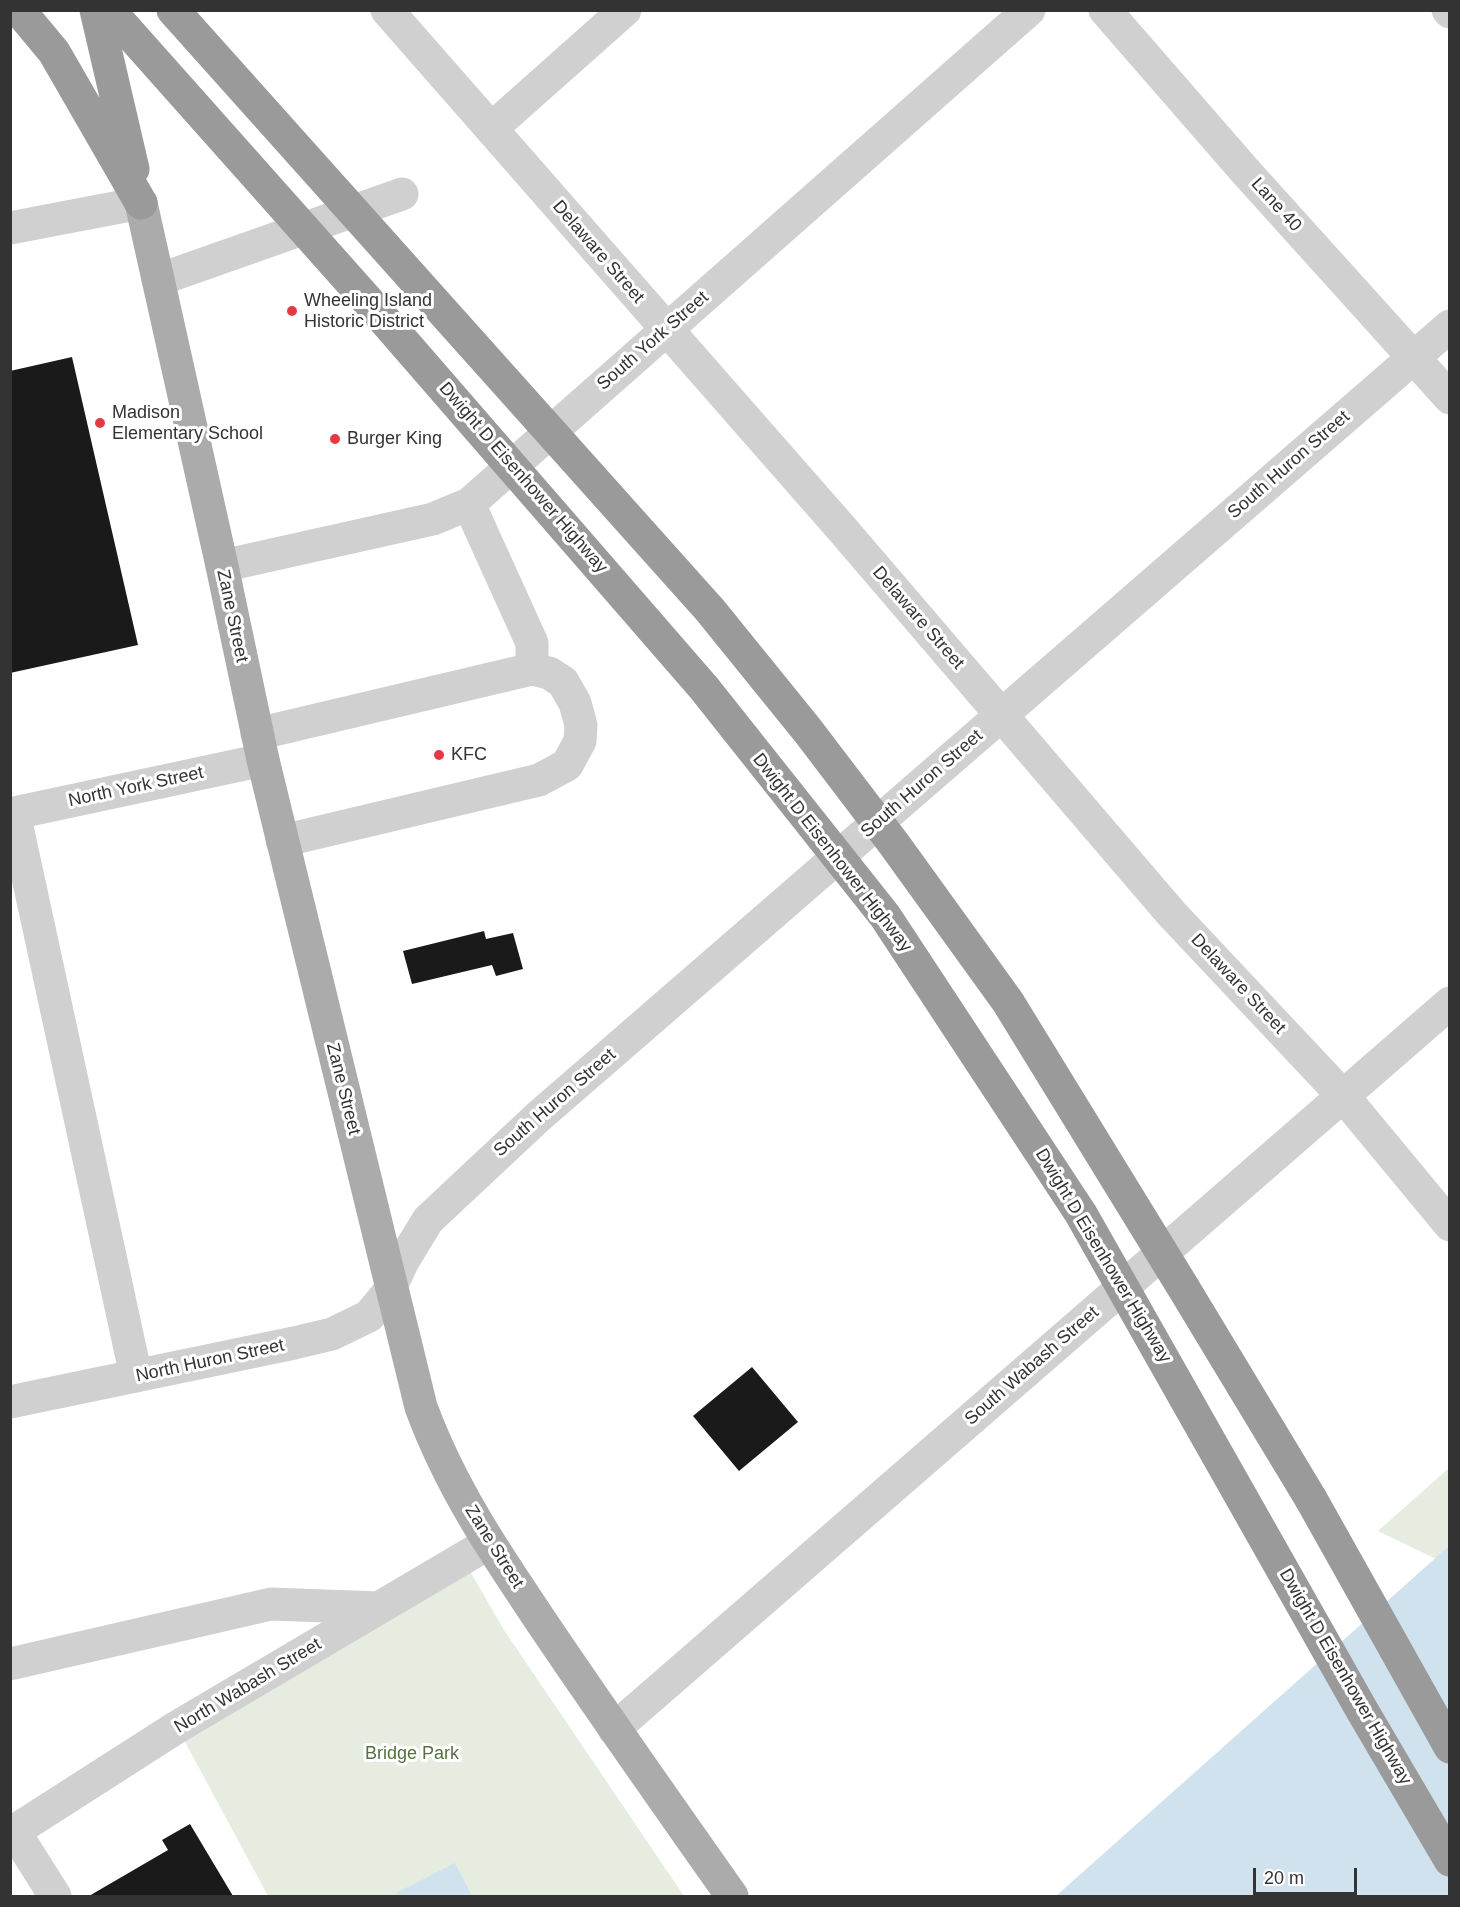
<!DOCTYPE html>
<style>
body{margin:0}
#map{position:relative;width:1460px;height:1907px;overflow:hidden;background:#fff;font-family:Helvetica,sans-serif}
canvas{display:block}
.frame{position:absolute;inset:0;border:12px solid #333;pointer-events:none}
.scale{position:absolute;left:1253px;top:1868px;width:104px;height:27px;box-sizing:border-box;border:3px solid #333;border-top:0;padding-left:8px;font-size:18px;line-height:21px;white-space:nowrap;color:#333;-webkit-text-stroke:4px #fff;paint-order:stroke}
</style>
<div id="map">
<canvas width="1460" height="1907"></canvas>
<div class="frame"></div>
<div class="scale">20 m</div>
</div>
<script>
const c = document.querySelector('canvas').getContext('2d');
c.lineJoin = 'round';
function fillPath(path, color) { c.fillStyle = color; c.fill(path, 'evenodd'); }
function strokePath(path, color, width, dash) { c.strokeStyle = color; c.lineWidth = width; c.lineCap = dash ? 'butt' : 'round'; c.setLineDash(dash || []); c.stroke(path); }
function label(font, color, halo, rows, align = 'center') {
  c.font = font + ' Helvetica,sans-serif'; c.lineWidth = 6; c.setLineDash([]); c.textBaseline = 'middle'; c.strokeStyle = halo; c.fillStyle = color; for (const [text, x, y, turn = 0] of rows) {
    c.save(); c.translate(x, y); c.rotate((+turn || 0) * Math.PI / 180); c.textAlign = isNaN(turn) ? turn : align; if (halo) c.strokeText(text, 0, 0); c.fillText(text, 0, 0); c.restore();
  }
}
const green = new Path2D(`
 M1449 1468V1546L1436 1559 1378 1531Z
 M463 1559 504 1630 684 1896H268L177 1727Z`);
const water = new Path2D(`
 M1449 1546V1896H1056Z
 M455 1863 472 1896H397L396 1893Z`);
const building = new Path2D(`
 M72 357 138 645 10 673V371Z
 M484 931 486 939 513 933 523 969 496 976 492 965 412 984 403 951Z
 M752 1367 798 1422 739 1471 693 1416Z
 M190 1824 233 1896H89L168 1850 162 1840Z`);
const minor = new Path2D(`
 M387 10 842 529 1171 913 1344 1097 1450 1225
 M1105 10 1246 172 1450 398
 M1448 10 1450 12
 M491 129 625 10
 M10 228 141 203
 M158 280 402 194
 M469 504 532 643V669
 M222 566 433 519 469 504 1029 10
 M257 734 532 669 549 673 563 682 575 703 581 725 580 741 567 765 539 780 282 841
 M14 813 136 1376
 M10 814 263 760
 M10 1402 294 1343 332 1334 369 1316 388 1293 403 1261 428 1220 538 1117 1450 326
 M10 1664 271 1604 379 1608
 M614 1729 1450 1003
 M14 1831 55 1896
 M10 1834 177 1727 489 1543`);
const major = new Path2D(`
 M141 203 222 566 263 760 421 1407C453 1494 502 1563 553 1639 612 1726 672 1811 732 1896`);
const highway = new Path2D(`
 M19 10 54 52 141 203
 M96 10 133 169
 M1311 1499 1450 1747`);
const highwayBridge = new Path2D(`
 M109 10 367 300 704 688 885 916 1081 1214 1363 1712 1450 1860
 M173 10 710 610 808 731 894 844 1008 1002 1183 1287 1311 1499`);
const markers = [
 [292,311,6,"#e63946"],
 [100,423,6,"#e63946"],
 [335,439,6,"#e63946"],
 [439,755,6,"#e63946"]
];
const streetNames = [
 ["Lane 40",1276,205,48],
 ["Delaware Street",598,252,49],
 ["South York Street",653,341,-41],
 ["South Huron Street",1289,465,-41],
 ["Dwight D Eisenhower Highway",523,478,49],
 ["Zane Street",232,616,78],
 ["Delaware Street",918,618,49],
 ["South Huron Street",922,784,-41],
 ["North York Street",136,787,-12],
 ["Dwight D Eisenhower Highway",832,853,52],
 ["Delaware Street",1238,984,47],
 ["Zane Street",343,1089,76],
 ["South Huron Street",555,1103,-41],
 ["Dwight D Eisenhower Highway",1103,1256,59],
 ["North Huron Street",210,1361,-12],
 ["South Wabash Street",1032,1366,-41],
 ["Zane Street",494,1547,58],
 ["Dwight D Eisenhower Highway",1345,1677,60],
 ["North Wabash Street",248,1686,-31]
];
const poiNames = [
 ["Wheeling Island",304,301],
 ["Historic District",304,322],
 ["Madison",112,413],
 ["Elementary School",112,434],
 ["Burger King",347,439],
 ["KFC",451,755]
];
const parkNames = [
 ["Bridge Park",412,1754]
];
fillPath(green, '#e6ecdf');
fillPath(water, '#cfe2ee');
fillPath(building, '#1a1a1a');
strokePath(minor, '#d0d0d0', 33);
strokePath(major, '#ababab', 33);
strokePath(highway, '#9a9a9a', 33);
strokePath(highwayBridge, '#9a9a9a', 33);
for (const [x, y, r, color] of markers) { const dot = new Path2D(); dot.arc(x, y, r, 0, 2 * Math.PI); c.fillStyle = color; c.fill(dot); strokePath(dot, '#fff', 2); }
label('18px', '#333', '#fff', streetNames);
label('18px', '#333', '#fff', poiNames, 'left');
label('18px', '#56703f', '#fff', parkNames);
</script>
